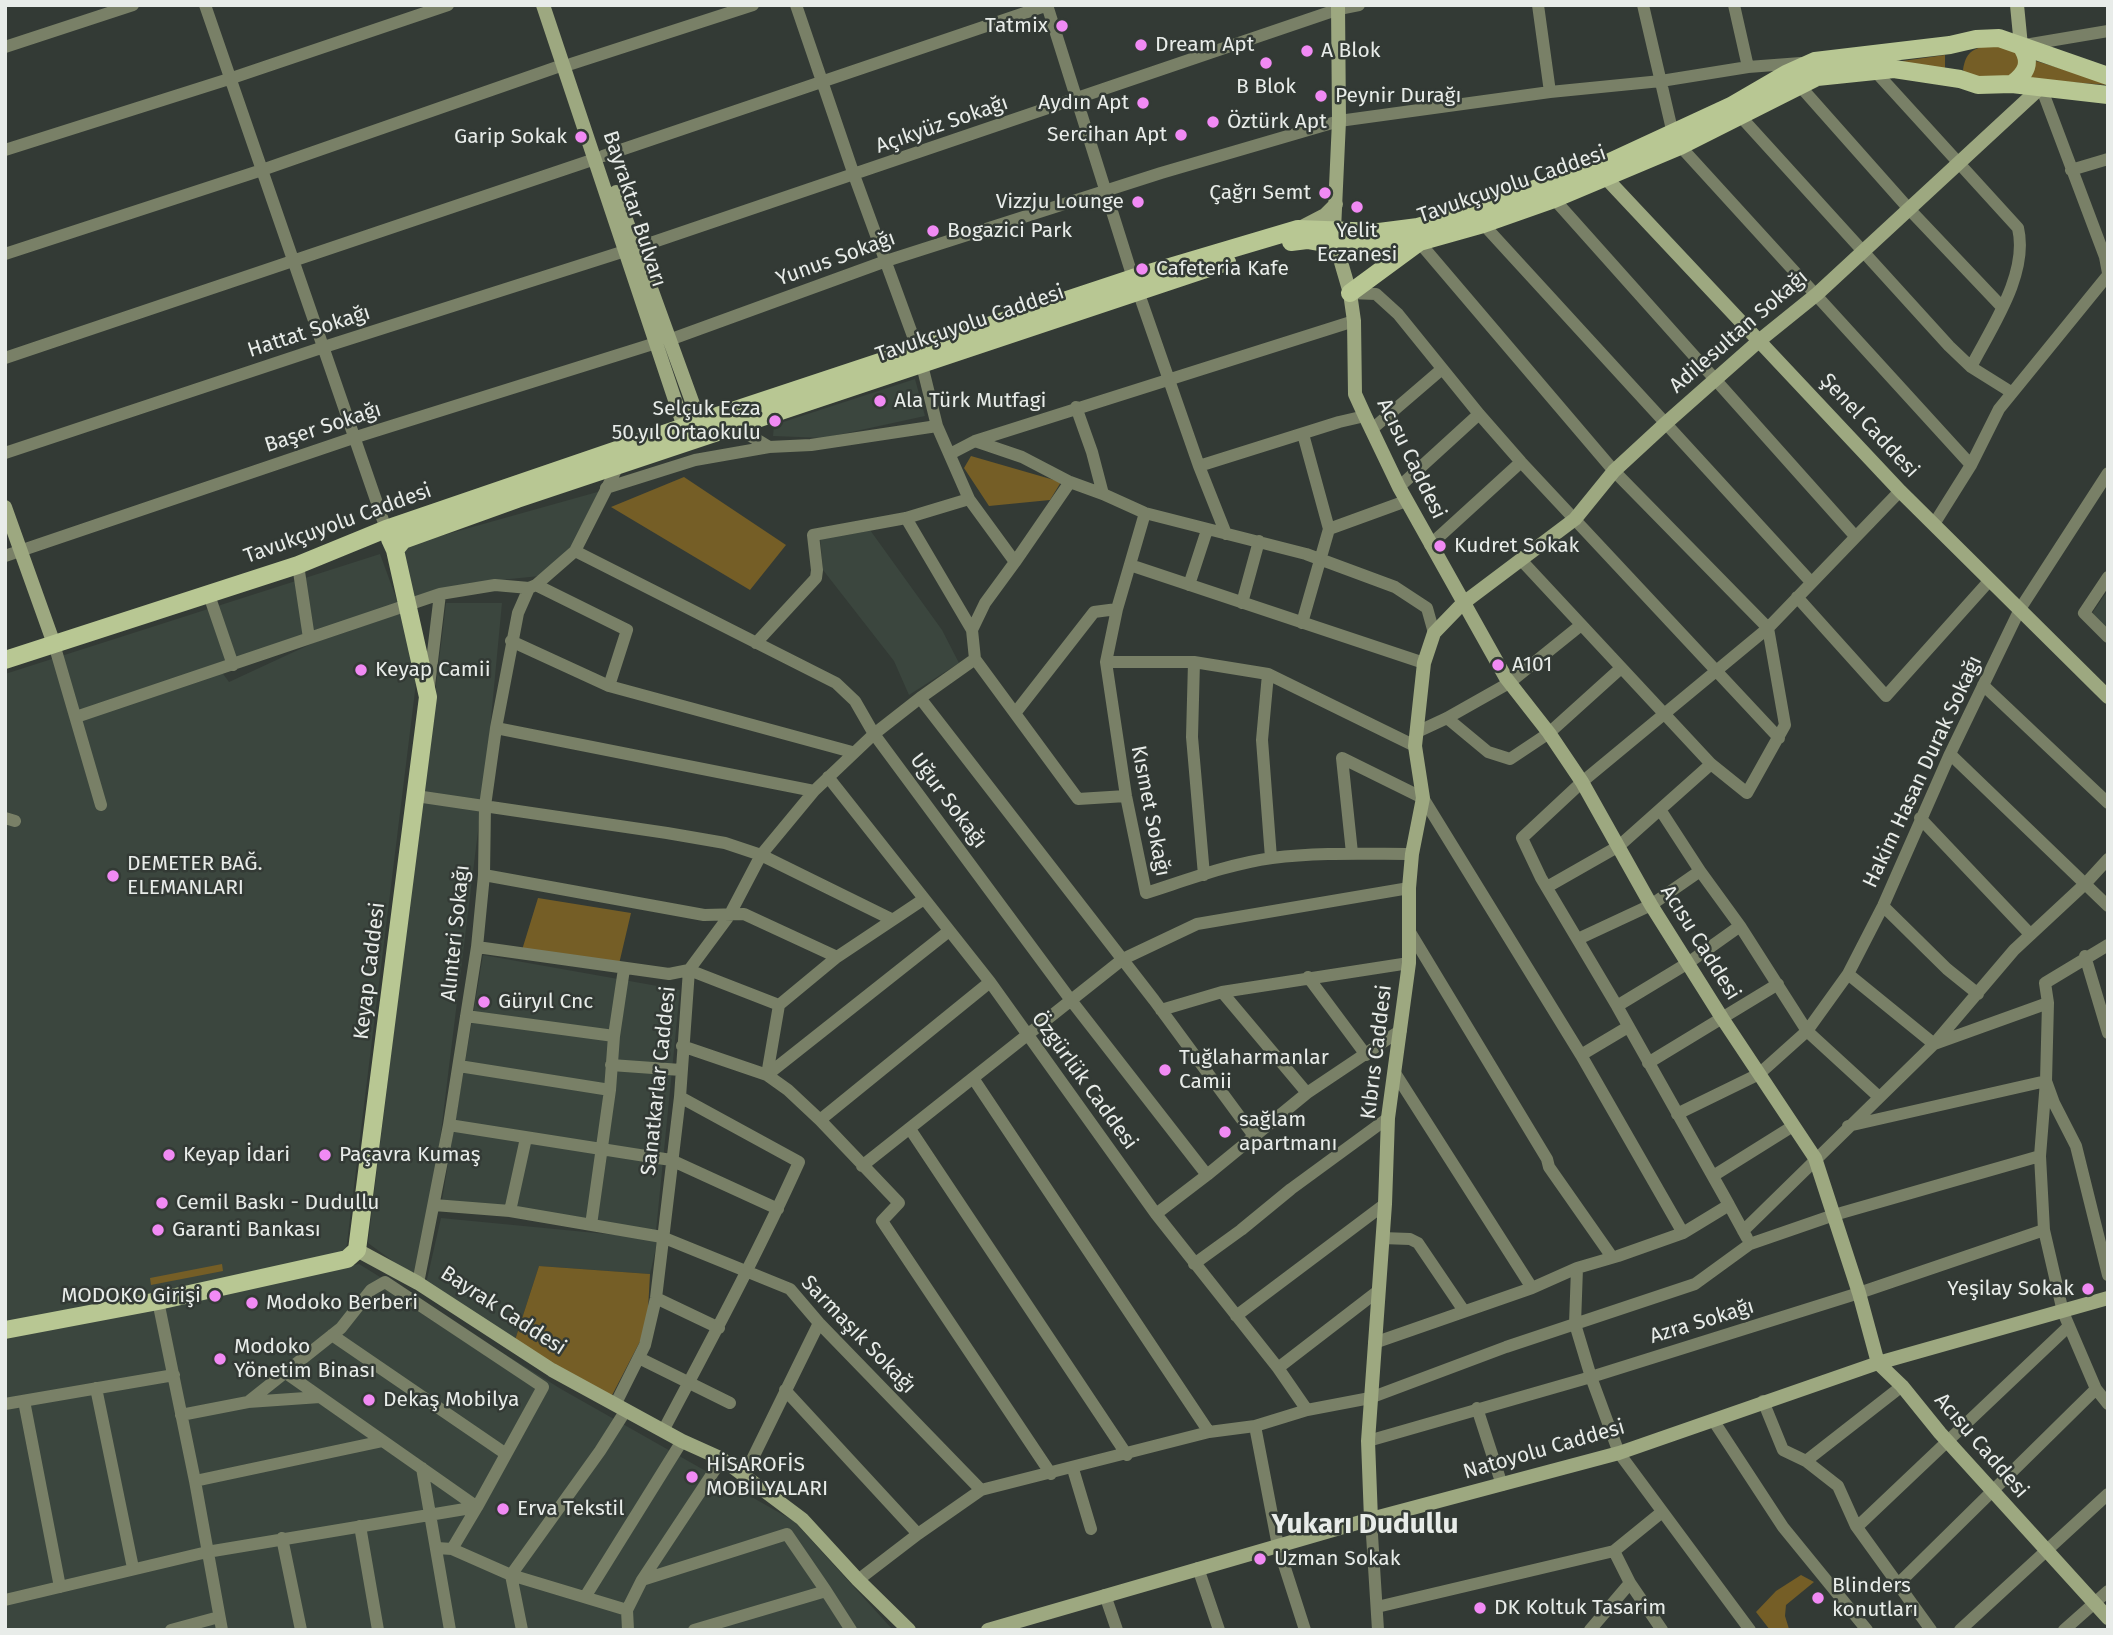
<!DOCTYPE html>
<meta charset="utf-8">
<style>
body{margin:0}
#map{position:relative;width:2113px;height:1635px;overflow:hidden;background:#333a35;font-family:"Fira Sans",sans-serif}
canvas{display:block}
.frame{position:absolute;inset:0;border:7px solid #e8ece9;pointer-events:none}
</style>
<div id="map">
<canvas width="2113" height="1635"></canvas>
<div class="frame"></div>
</div>
<script>
const c = document.querySelector('canvas').getContext('2d');
c.lineJoin = 'round';
function fillPath(path, color) { c.fillStyle = color; c.fill(path, 'evenodd'); }
function strokePath(path, color, width, dash) { c.strokeStyle = color; c.lineWidth = width; c.lineCap = dash ? 'butt' : 'round'; c.setLineDash(dash || []); c.stroke(path); }
function label(font, color, halo, rows, align = 'center') {
  c.font = font + ' "Fira Sans",sans-serif'; c.lineWidth = 5; c.setLineDash([]); c.textBaseline = 'middle'; c.strokeStyle = halo; c.fillStyle = color; for (const [text, x, y, turn = 0] of rows) {
    c.save(); c.translate(x, y); c.rotate((+turn || 0) * Math.PI / 180); c.textAlign = isNaN(turn) ? turn : align; if (halo) c.strokeText(text, 0, 0); c.fillText(text, 0, 0); c.restore();
  }
}
const built = new Path2D(`
 M915 379 925 416 824 438 773 436 774 425Z
 M601 491 568 555 540 576 470 583 415 599 401 547Z
 M870 530 942 630 959 663 909 695 894 661 823 570 820 537Z
 M380 554 398 603 218 667 229 682 326 637 406 611 417 675 346 1251 150 1297 5 1325V674Z
 M2108 590V629L2094 618 2093 612Z
 M446 603H502L488 750 424 1270 409 1273 368 1243Z
 M483 955 680 990 656 1231 441 1206Z
 M441 1218 658 1239 650 1274 539 1266 515 1340 425 1288Z
 M359 1264 561 1389 794 1521 893 1630H5V1338Z`);
const green = new Path2D(`
 M1989 45 2004 47 2019 53 2021 68 2005 81 1971 78 1963 70C1966 52 1972 49 1989 45Z
 M1945 55V72L1852 68Z
 M2036 61 2108 83V85L2029 79Z
 M971 456 1061 482 1050 500 989 506 964 468Z
 M684 477 786 545 750 590 611 507Z
 M538 898 631 913 619 964 522 950Z
 M222 1264 223 1271 151 1285 150 1278Z
 M539 1266 650 1274 647 1328 609 1401 515 1340Z
 M1801 1575 1814 1582 1786 1605 1785 1616 1789 1629 1770 1630 1756 1612 1776 1591Z`);
const street = new Path2D(`
 M205 5 386 529
 M796 5 854 175 918 350
 M1047 5 1133 278
 M1538 5 1550 92
 M1643 5 1673 134
 M1734 5 1748 67
 M2025 45 2108 31
 M5 47 133 5
 M571 64 753 5
 M1874 70 2018 228C2029 274 1991 328 1971 367
 M1799 85 1909 209 2002 307
 M2041 87 2105 257 2108 273
 M1741 117 1949 346 1971 367 2011 392
 M1680 146 1971 465
 M5 150 232 78 448 5
 M603 156 1048 5
 M2071 170 2108 159
 M1554 199 1855 536
 M1483 224 1811 582
 M1419 242 1614 471 1768 628 1785 725 1747 793 1711 764 1522 561
 M636 248 1339 9 1359 5
 M5 254 262 170 563 65
 M1138 291 1199 466 1226 534
 M1350 293 1376 294 1398 314 1479 414 1521 462 1779 738
 M669 340 886 261 1161 173 1339 121 1550 92 1661 81 1748 67 1801 63
 M5 358 595 159
 M922 365 937 426 969 499 1015 562 985 603 972 630 975 659 1078 799 1126 796
 M1076 407 1092 452 1103 494
 M736 427 769 447
 M1371 430 1442 369
 M975 441 1022 457 1070 482 1103 494 1145 513 1306 554 1395 587 1427 608 1434 633
 M5 453 324 347 625 251
 M950 454 975 441 1354 321
 M1199 466 1339 422 1365 416
 M1399 487 1479 414
 M606 488 695 460 769 447 811 445 937 426
 M1145 513 1117 609 1106 662 1126 796 1146 893C1187 880 1229 864 1272 858 1318 852 1366 854 1412 854
 M906 518 972 630
 M1934 524 1971 465 1999 409 2108 275
 M1329 529 1406 501
 M1430 545 1521 462
 M575 551 836 683 855 701 874 734 1070 999 1207 1175
 M5 556 353 438 656 343
 M1015 562 1070 482
 M298 565 309 638
 M1130 565 1424 663
 M2108 577 2084 613 2108 637
 M536 585 627 630 609 686
 M1189 585 1207 530
 M209 595 233 665
 M1797 597 1886 696 1990 580
 M1242 603 1259 541
 M1302 623 1329 529 1303 434
 M511 641 609 686 852 752
 M756 643 816 578 817 570 813 535 906 518 969 499
 M54 644 101 805
 M975 659 920 698 1154 1000 1254 1136
 M1106 662H1194L1268 674 1415 746
 M1194 662 1192 737 1204 875
 M1268 674 1262 740 1271 858
 M1983 685 2108 803
 M429 686 440 594
 M1016 712 1094 612 1117 609
 M76 717 440 594 495 585 529 588 536 585 575 551 619 464
 M1447 718 1488 752 1510 759 1549 733 1621 668
 M496 728 814 791
 M1417 732 1447 718 1509 683 1581 625
 M1950 754 2108 906
 M828 777 990 982 1156 1214 1278 1368 1307 1410
 M416 796 667 833 725 843 761 855 891 919
 M1661 811 1700 871 1740 926 1807 1031 1879 1097
 M5 818 15 821
 M1920 818 2030 934
 M1352 853 1342 758 1423 798 1581 1055 1683 1233 1618 1256 1577 1268 1532 1288 1374 1343
 M484 875 704 915 744 914 837 957
 M1547 887 1619 846 1711 764
 M1883 906 1947 969 1978 994
 M1410 932 1547 1159 1549 1167 1612 1257
 M1578 939 1651 905 1700 871
 M2108 945 2045 983 2048 1003 2046 1081 2054 1103 2076 1146 2108 1275
 M477 947 669 974 689 970 779 1005
 M2085 956 2108 1033
 M1848 974 1934 1044 2048 1003
 M1308 977 1366 1055
 M1222 992 1307 1093
 M1617 1006 1688 963 1740 926
 M1161 1010 1222 992 1409 963
 M466 1016 614 1036
 M682 1046 767 1075 788 1090 820 1120 899 1203 882 1221 1051 1474
 M1581 1055 1628 1027
 M1648 1063 1778 984
 M611 1065 681 1070
 M459 1066 610 1090
 M1395 1073 1532 1288
 M767 1075 779 1005 837 957 924 899
 M767 1075 949 931
 M973 1078 1209 1432
 M1677 1114 1759 1074 1807 1031 1848 974 1883 906 1950 754 2020 609 2108 473
 M820 1120 990 982
 M449 1125 671 1160 778 1209
 M1848 1126 2046 1081 2040 1156 2044 1230 2063 1312 2096 1389 2108 1404
 M910 1129 1127 1455
 M862 1166 1123 959 1197 924 1409 888
 M1713 1176 1793 1126
 M434 1205 510 1211 662 1237 790 1289 819 1323 981 1490
 M1729 1205 1617 1006 1541 878 1522 838 1582 782 1768 628 1900 491
 M510 1211 526 1138
 M1156 1214 1207 1175 1307 1093 1401 1030
 M591 1225 610 1090 614 1036 624 969
 M1743 1231 1934 1044 2014 950 2086 883 2108 859
 M1683 1233 1729 1205 1747 1238
 M1382 1238 1410 1239 1418 1243 1464 1311
 M1194 1264 1241 1230 1291 1189 1388 1118
 M1577 1268 1575 1324 1591 1377 1619 1453 1750 1630
 M418 1283 449 1125 477 947 484 875 485 806 496 728 518 613 529 588
 M656 1298 719 1328
 M158 1301 195 1481 222 1630
 M1236 1316 1385 1204
 M332 1335 506 1454
 M639 1358 730 1403
 M1278 1368 1378 1291
 M286 1373 477 1507
 M96 1388 133 1568
 M785 1390 918 1534
 M24 1401 60 1587
 M1763 1401 1783 1450 1806 1461 1838 1486 1856 1526 1931 1630
 M248 1402 320 1397
 M5 1404 174 1375
 M615 1405 645 1345 656 1298 680 1097 689 970 729 916 761 855 814 791 874 734 920 698
 M1477 1408 1502 1485
 M181 1415 248 1402 341 1328 371 1290 385 1282 543 1387 477 1507 452 1549
 M1713 1420 1783 1527 1867 1630
 M1255 1426 1278 1546 1305 1630
 M663 1431C710 1342 758 1253 799 1162L680 1097
 M1368 1441 1591 1377 1859 1293 2044 1230
 M1806 1461 1902 1386
 M422 1468 450 1630
 M1073 1469 1091 1529
 M744 1476 819 1323
 M195 1481 383 1441
 M1371 1519 1378 1630
 M360 1526 378 1630
 M1857 1527 2069 1326
 M282 1538 301 1630
 M437 1548 452 1549 511 1575 627 1610
 M1198 1568 1219 1630
 M642 1580 722 1459
 M858 1580 918 1534 981 1490 1209 1432 1255 1426 1307 1410 1370 1398 1506 1347 1695 1284 1750 1244 1834 1215 2040 1156
 M1630 1583 1662 1630
 M1897 1585 2096 1389
 M826 1591 851 1630
 M1105 1595 1117 1630
 M585 1597 682 1441
 M5 1600 207 1552 477 1507
 M1377 1607 1614 1551
 M171 1630 219 1617
 M522 1630 511 1575 600 1451 626 1410
 M628 1630 627 1610 642 1580 787 1534 826 1591 694 1630
 M1590 1630 1630 1583 1614 1551 1662 1512
 M1960 1630 2108 1494
 M2064 1630 2108 1591`);
const secondary = new Path2D(`
 M543 5 687 436
 M1338 5 1339 121 1334 230 1336 245 1350 293 1354 321 1355 394 1365 416 1399 487 1506 678 1549 733 1582 782 1651 905 1722 1018 1815 1158 1859 1293 1878 1363 1902 1386 1940 1433 2108 1618
 M2017 5 2021 46
 M1605 177 1900 491 2108 697
 M616 192 702 429
 M1300 228 1325 215 1336 204
 M5 507 54 644
 M357 1250 418 1283 552 1370 682 1441 722 1459 802 1519 858 1580 909 1630
 M1371 1519 1368 1441 1385 1204 1388 1118 1409 963V888L1412 854 1423 798 1415 746 1424 663 1434 633 1462 604 1575 519 1614 471 1666 423 1760 340 1817 294 2041 87
 M988 1630 1371 1519 1619 1453 1878 1363 2108 1298`);
const primary = new Path2D(`
 M2012 84C2027 73 2032 62 2021 46
 M1291 242 1307 240 1336 245 1381 247 1419 242 1483 224 1554 199 1680 146 1817 77 1894 69 1960 79 1978 85 2012 84 2108 95
 M1350 293 1418 243
 M395 550 403 540 517 499 1227 262
 M5 660 298 565 386 529 684 427 1133 278 1298 229 1379 232 1418 227 1473 211 1610 162 1731 106 1786 74 1815 61 1950 45 1976 39 1999 38 2108 76
 M5 1330 158 1301 347 1259 357 1250 428 697 395 550 390 539`);
const markers = [
 [1062,26,7,"#f18af4"],
 [1141,45,7,"#f18af4"],
 [1307,51,7,"#f18af4"],
 [1266,63,7,"#f18af4"],
 [1321,96,7,"#f18af4"],
 [1143,103,7,"#f18af4"],
 [1213,122,7,"#f18af4"],
 [1181,135,7,"#f18af4"],
 [581,137,7,"#f18af4"],
 [1325,193,7,"#f18af4"],
 [1138,202,7,"#f18af4"],
 [1357,207,7,"#f18af4"],
 [933,231,7,"#f18af4"],
 [1142,269,7,"#f18af4"],
 [880,401,7,"#f18af4"],
 [775,421,7,"#f18af4"],
 [1440,546,7,"#f18af4"],
 [1498,665,7,"#f18af4"],
 [361,670,7,"#f18af4"],
 [113,876,7,"#f18af4"],
 [484,1002,7,"#f18af4"],
 [1165,1070,7,"#f18af4"],
 [1225,1132,7,"#f18af4"],
 [169,1155,7,"#f18af4"],
 [325,1155,7,"#f18af4"],
 [162,1203,7,"#f18af4"],
 [158,1230,7,"#f18af4"],
 [2088,1289,7,"#f18af4"],
 [215,1296,7,"#f18af4"],
 [252,1303,7,"#f18af4"],
 [220,1359,7,"#f18af4"],
 [369,1400,7,"#f18af4"],
 [692,1477,7,"#f18af4"],
 [503,1509,7,"#f18af4"],
 [1260,1559,7,"#f18af4"],
 [1818,1598,7,"#f18af4"],
 [1480,1608,7,"#f18af4"]
];
const poiNames = [
 ["Tatmix",1048,26,"right"],
 ["Dream Apt",1155,45],
 ["A Blok",1321,51],
 ["B Blok",1266,87,"center"],
 ["Peynir Durağı",1335,96],
 ["Aydın Apt",1129,103,"right"],
 ["Öztürk Apt",1227,122],
 ["Sercihan Apt",1167,135,"right"],
 ["Garip Sokak",567,137,"right"],
 ["Çağrı Semt",1311,193,"right"],
 ["Vizzju Lounge",1124,202,"right"],
 ["Bogazici Park",947,231],
 ["Yelit",1357,231,"center"],
 ["Eczanesi",1357,255,"center"],
 ["Cafeteria Kafe",1156,269],
 ["Ala Türk Mutfagi",894,401],
 ["Selçuk Ecza",761,409,"right"],
 ["50.yıl Ortaokulu",761,433,"right"],
 ["Kudret Sokak",1454,546],
 ["A101",1512,665],
 ["Keyap Camii",375,670],
 ["DEMETER BAĞ.",127,864],
 ["ELEMANLARI",127,888],
 ["Güryıl Cnc",498,1002],
 ["Tuğlaharmanlar",1179,1058],
 ["Camii",1179,1082],
 ["sağlam",1239,1120],
 ["apartmanı",1239,1144],
 ["Keyap İdari",183,1155],
 ["Paçavra Kumaş",339,1155],
 ["Cemil Baskı - Dudullu",176,1203],
 ["Garanti Bankası",172,1230],
 ["Yeşilay Sokak",2074,1289,"right"],
 ["MODOKO Girişi",201,1296,"right"],
 ["Modoko Berberi",266,1303],
 ["Modoko",234,1347],
 ["Yönetim Binası",234,1371],
 ["Dekaş Mobilya",383,1400],
 ["HİSAROFİS",706,1465],
 ["MOBİLYALARI",706,1489],
 ["Erva Tekstil",517,1509],
 ["Uzman Sokak",1274,1559],
 ["Blinders",1832,1586],
 ["konutları",1832,1610],
 ["DK Koltuk Tasarim",1494,1608]
];
const streetNames = [
 ["Açıkyüz Sokağı",942,125,-19],
 ["Tavukçuyolu Caddesi",1512,185,-19],
 ["Bayraktar Bulvarı",634,209,72],
 ["Yunus Sokağı",836,259,-20],
 ["Tavukçuyolu Caddesi",970,324,-19],
 ["Hattat Sokağı",309,332,-18],
 ["Adilesultan Sokağı",1739,332,-41],
 ["Şenel Caddesi",1869,426,47],
 ["Başer Sokağı",323,428,-18],
 ["Acısu Caddesi",1411,459,64],
 ["Tavukçuyolu Caddesi",338,524,-20],
 ["Hakim Hasan Durak Sokağı",1923,772,-65],
 ["Uğur Sokağı",948,801,53],
 ["Kısmet Sokağı",1150,811,79],
 ["Alınteri Sokağı",456,933,-84],
 ["Acısu Caddesi",1700,943,58],
 ["Keyap Caddesi",370,971,-83],
 ["Kıbrıs Caddesi",1377,1052,-83],
 ["Sanatkarlar Caddesi",659,1081,-84],
 ["Özgürlük Caddesi",1084,1081,54],
 ["Bayrak Caddesi",503,1311,33],
 ["Azra Sokağı",1702,1322,-17],
 ["Sarmaşık Sokağı",858,1335,46],
 ["Acısu Caddesi",1981,1446,49],
 ["Natoyolu Caddesi",1544,1450,-16]
];
const districtNames = [
 ["Yukarı Dudullu",1365,1525]
];
fillPath(built, '#3b463e');
fillPath(green, '#755e26');
strokePath(street, '#798067', 12);
strokePath(secondary, '#9da880', 14);
strokePath(primary, '#b8c793', 18);
for (const [x, y, r, color] of markers) { const dot = new Path2D(); dot.arc(x, y, r, 0, 2 * Math.PI); c.fillStyle = color; c.fill(dot); strokePath(dot, '#333a35', 2.5); }
label('21px', '#e8ece9', '#333a35', poiNames, 'left');
label('21px', '#e8ece9', '#333a35', streetNames);
label('bold 28px', '#e8ece9', '#333a35', districtNames);
</script>
